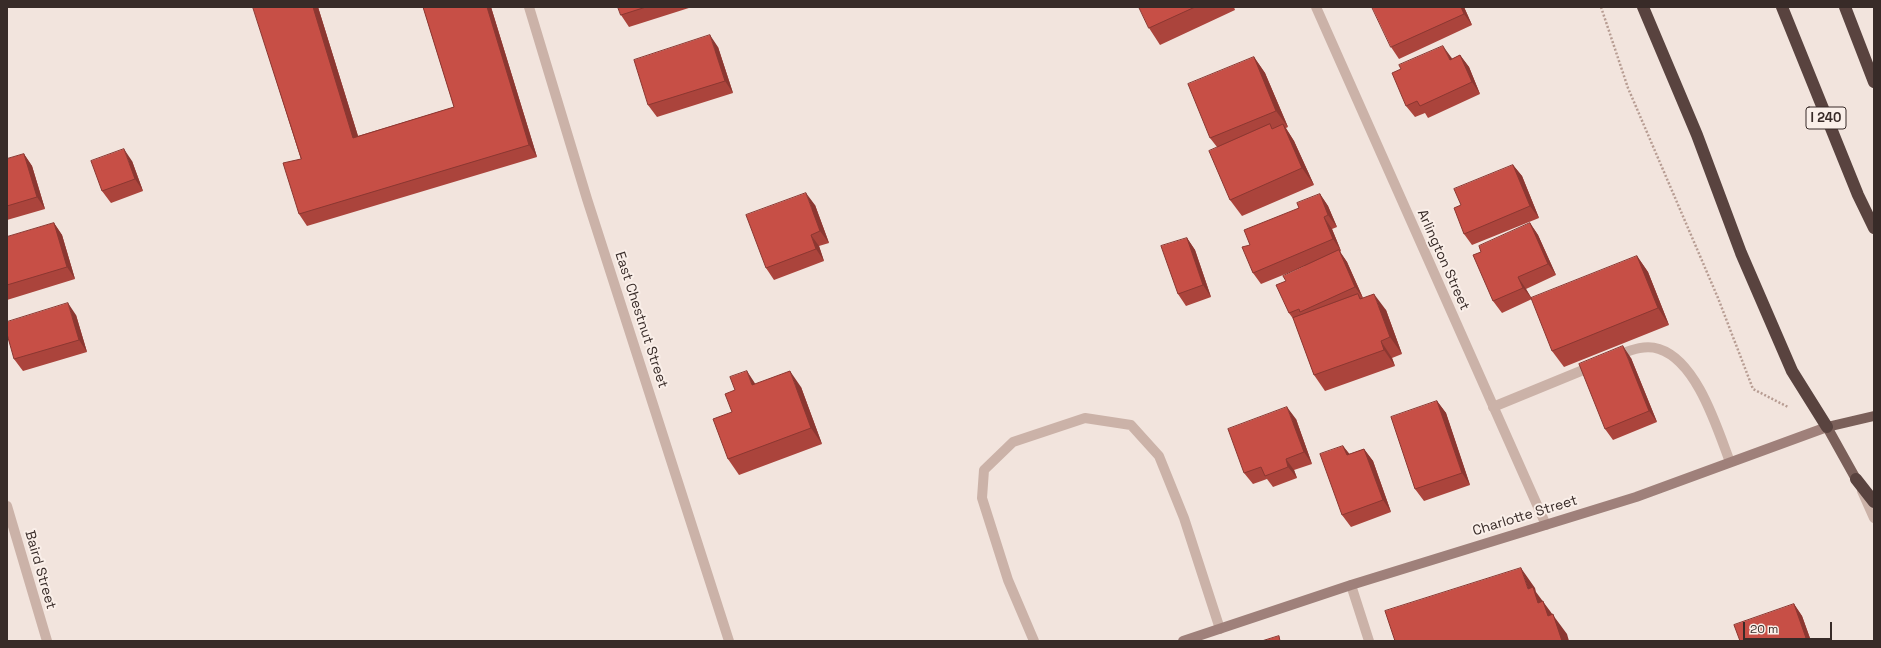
<!DOCTYPE html>
<style>
body{margin:0}
#map{position:relative;width:1881px;height:648px;overflow:hidden;background:#f2e4dd;font-family:"Space Grotesk",sans-serif}
canvas{display:block}
.frame{position:absolute;inset:0;border:8px solid #382b28;pointer-events:none}
.scale{position:absolute;left:1743px;top:622px;width:89px;height:18px;box-sizing:border-box;border:2px solid #382b28;border-top:0;padding-left:5px;font-size:12px;line-height:14px;white-space:nowrap;color:#382b28;-webkit-text-stroke:3px #faefe9;paint-order:stroke}
</style>
<div id="map">
<canvas width="1881" height="648"></canvas>
<div class="frame"></div>
<div class="scale">20 m</div>
</div>
<script>
const c = document.querySelector('canvas').getContext('2d');
c.lineJoin = 'round';
function strokePath(path, color, width, dash) { c.strokeStyle = color; c.lineWidth = width; c.lineCap = dash ? 'butt' : 'round'; c.setLineDash(dash || []); c.stroke(path); }
function fillPath(path, color) { c.fillStyle = color; c.fill(path, 'evenodd'); }
function label(font, color, halo, rows, align = 'center') {
  c.font = font + ' "Space Grotesk",sans-serif'; c.lineWidth = 4; c.setLineDash([]); c.textBaseline = 'middle'; c.strokeStyle = halo; c.fillStyle = color; for (const [text, x, y, turn = 0] of rows) {
    c.save(); c.translate(x, y); c.rotate((+turn || 0) * Math.PI / 180); c.textAlign = isNaN(turn) ? turn : align; if (halo) c.strokeText(text, 0, 0); c.fillText(text, 0, 0); c.restore();
  }
}
const path = new Path2D(`
 M1601 7 1628 88 1718 298 1753 389 1788 407`);
const lane = new Path2D(`
 M1615 356C1629 351 1644 344 1659 349 1697 361 1717 428 1730 462
 M1493 407 1593 366
 M1034 641 1008 580 982 498 984 470 1013 442 1085 418 1131 425 1159 456 1184 518 1220 629`);
const street = new Path2D(`
 M529 7 587 199 729 641
 M1316 7 1546 525
 M1862 491 1874 518
 M7 506 47 641
 M1351 585 1369 641`);
const secondary = new Path2D(`
 M1183 641 1351 585 1636 497 1827 427`);
const primary = new Path2D(`
 M1856 479 1827 427 1874 416`);
const highway = new Path2D(`
 M1643 7 1697 135 1741 253 1792 371 1827 427
 M1782 7 1858 195 1874 228
 M1845 7 1874 82
 M1856 479 1874 502`);
const wall = new Path2D(`
 M253 7H318L358 136 454 107 423 7H491L537 157 307 226 299 214 301 159Z
 M618 7H692L629 27 621 15Z
 M1139 7H1234L1235 10 1160 45 1149 28Z
 M1464 7 1472 25 1399 59 1391 47Z
 M718 47 733 93 657 117 648 105Z
 M1460 55 1469 67 1480 94 1428 118 1425 113 1415 117 1406 106 1451 57 1452 59Z
 M1254 57 1265 73 1288 127 1286 128 1294 141 1314 185 1242 216 1230 200 1217 147 1210 138Z
 M24 154 32 166 45 209 7 220V159Z
 M132 161 143 191 111 203 102 191Z
 M1513 165 1522 176 1539 218 1472 245 1464 234 1461 205Z
 M1320 194 1328 206 1337 227 1332 229 1341 251 1340 252 1347 262 1363 298 1386 310 1402 354 1392 358 1395 366 1325 391 1314 375 1294 320 1289 313 1286 281 1305 266 1261 284 1253 273 1250 245 1299 208Z
 M815 205 829 243 819 246 824 261 774 280 766 268Z
 M54 223 62 235 75 279 7 300V237Z
 M1530 223 1538 235 1556 275 1526 289 1532 299 1502 313 1493 301 1481 252Z
 M1187 238 1195 250 1211 297 1186 306 1178 294Z
 M1637 256 1648 272 1669 325 1564 367 1552 351Z
 M76 315 87 352 23 371 14 359Z
 M1631 358 1657 422 1613 440 1605 429Z
 M756 384 801 387 822 444 739 475 728 459 732 412Z
 M1437 401 1446 413 1470 485 1424 501 1415 489Z
 M1296 419 1312 464 1294 470 1297 478 1273 487 1267 479 1253 484 1244 473Z
 M1343 446 1349 454 1364 449 1373 461 1391 512 1351 527 1342 515Z
 M1794 604 1802 616 1811 641H1740Z`);
const shadedWall = new Path2D(`
 M313 7H318L362 149 353 138Z
 M487 7H491L537 157 529 145Z
 M1461 7H1464L1472 25 1464 14Z
 M710 35 718 47 733 93 725 81Z
 M1443 46 1451 57 1458 72 1450 60Z
 M1460 55 1469 67 1480 94 1472 82Z
 M1254 57 1265 73 1288 127 1276 111Z
 M1283 124 1294 141 1314 185 1302 168Z
 M124 149 132 161 143 191 135 179Z
 M24 154 32 166 45 209 37 197Z
 M1513 165 1522 176 1539 218 1530 206Z
 M806 193 815 205 829 243 820 231Z
 M1320 194 1328 206 1337 227 1328 215Z
 M1324 217 1332 229 1341 251 1333 239Z
 M54 223 62 235 75 279 67 267Z
 M1530 223 1538 235 1556 275 1548 264Z
 M811 235 819 246 824 261 816 249Z
 M1187 238 1195 250 1211 297 1203 285Z
 M1339 250 1347 262 1363 298 1355 287Z
 M1637 256 1648 272 1669 325 1658 308Z
 M1518 277 1526 289 1532 299 1523 288Z
 M1374 294 1386 310 1402 354 1390 337Z
 M68 303 76 315 87 352 79 340Z
 M1381 341 1392 358 1395 366 1384 350Z
 M1623 346 1631 358 1657 422 1649 411Z
 M747 371 758 388 752 385Z
 M790 371 801 387 822 444 811 428Z
 M1437 401 1446 413 1470 485 1462 473Z
 M1287 407 1296 419 1312 464 1304 452Z
 M1343 446 1352 457 1347 455Z
 M1364 449 1373 461 1391 512 1383 500Z
 M1286 459 1294 470 1297 478 1288 467Z
 M1521 568 1535 588 1536 592 1567 634 1569 641H1562L1528 589Z
 M1794 604 1802 616 1811 641H1808L1806 638Z`);
const building = new Path2D(`
 M253 7H313L353 138 454 107 423 7H487L529 145 299 214 283 163 301 159Z
 M618 7H646L621 15Z
 M1139 7H1195L1149 28Z
 M1372 7H1461L1464 14 1391 47Z
 M710 35 725 81 648 105 634 60Z
 M1443 46 1450 60 1460 55 1472 82 1420 106 1417 101 1406 106 1392 73 1401 69 1399 65Z
 M1254 57 1276 111 1210 138 1188 84Z
 M1270 124 1272 129 1283 124 1302 168 1230 200 1209 151Z
 M124 149 135 179 102 191 91 161Z
 M24 154 37 197 7 206V159Z
 M1513 165 1530 206 1464 234 1454 208 1461 205 1454 189Z
 M806 193 820 231 811 235 816 249 766 268 746 215Z
 M1320 194 1328 215 1324 217 1333 239 1253 273 1242 247 1250 245 1244 230 1299 208 1297 203Z
 M54 223 67 267 7 285V237Z
 M1530 223 1548 264 1518 277 1523 288 1493 301 1473 255 1481 252 1479 246Z
 M1187 238 1203 285 1178 294 1161 246Z
 M1339 250 1355 287 1300 312 1299 309 1289 313 1276 285 1286 281 1283 276Z
 M1637 256 1658 308 1552 351 1531 298Z
 M1358 294 1360 299 1374 294 1390 337 1381 341 1384 350 1314 375 1293 318Z
 M68 303 79 340 14 359 7 334V322Z
 M1623 346 1649 411 1605 429 1579 364Z
 M747 371 752 385 790 371 811 428 728 459 713 419 732 412 725 394 735 390 730 377Z
 M1437 401 1462 473 1415 489 1391 417Z
 M1287 407 1304 452 1286 459 1288 467 1265 476 1261 467 1244 473 1228 429Z
 M1343 446 1347 455 1364 449 1383 500 1342 515 1320 454Z
 M1521 568 1528 589 1533 587 1538 603 1543 601 1548 616 1553 614 1562 641H1395L1385 611Z
 M1794 604 1806 638 1796 641H1740L1734 625Z
 M1279 636 1280 641H1262Z`);
const shields = [
 [1826,118,40]
];
const shieldNames = [
 ["I 240",1826,118]
];
const streetNames = [
 ["Arlington Street",1443,260,66],
 ["East Chestnut Street",641,320,72],
 ["Charlotte Street",1525,516,-17],
 ["Baird Street",40,570,74]
];
strokePath(path, '#b79c92', 2.5, [2, 2]);
strokePath(lane, '#cbb2a8', 10);
strokePath(street, '#cbb2a8', 10);
strokePath(secondary, '#9f807a', 10);
strokePath(primary, '#7a5f59', 10);
strokePath(highway, '#59433f', 12);
fillPath(wall, '#ab443c');
fillPath(shadedWall, '#8b3731');
fillPath(building, '#c74f46');
strokePath(building, '#8b3731', 1);
for (const [x, y, w] of shields) { const box = new Path2D(); box.roundRect(x - w / 2, y - 11, w, 22, 3); c.fillStyle = '#faefe9'; c.fill(box); strokePath(box, '#382b28', 1); }
label('bold 13px', '#382b28', null, shieldNames);
label('14px', '#382b28', '#faefe9', streetNames);
</script>
